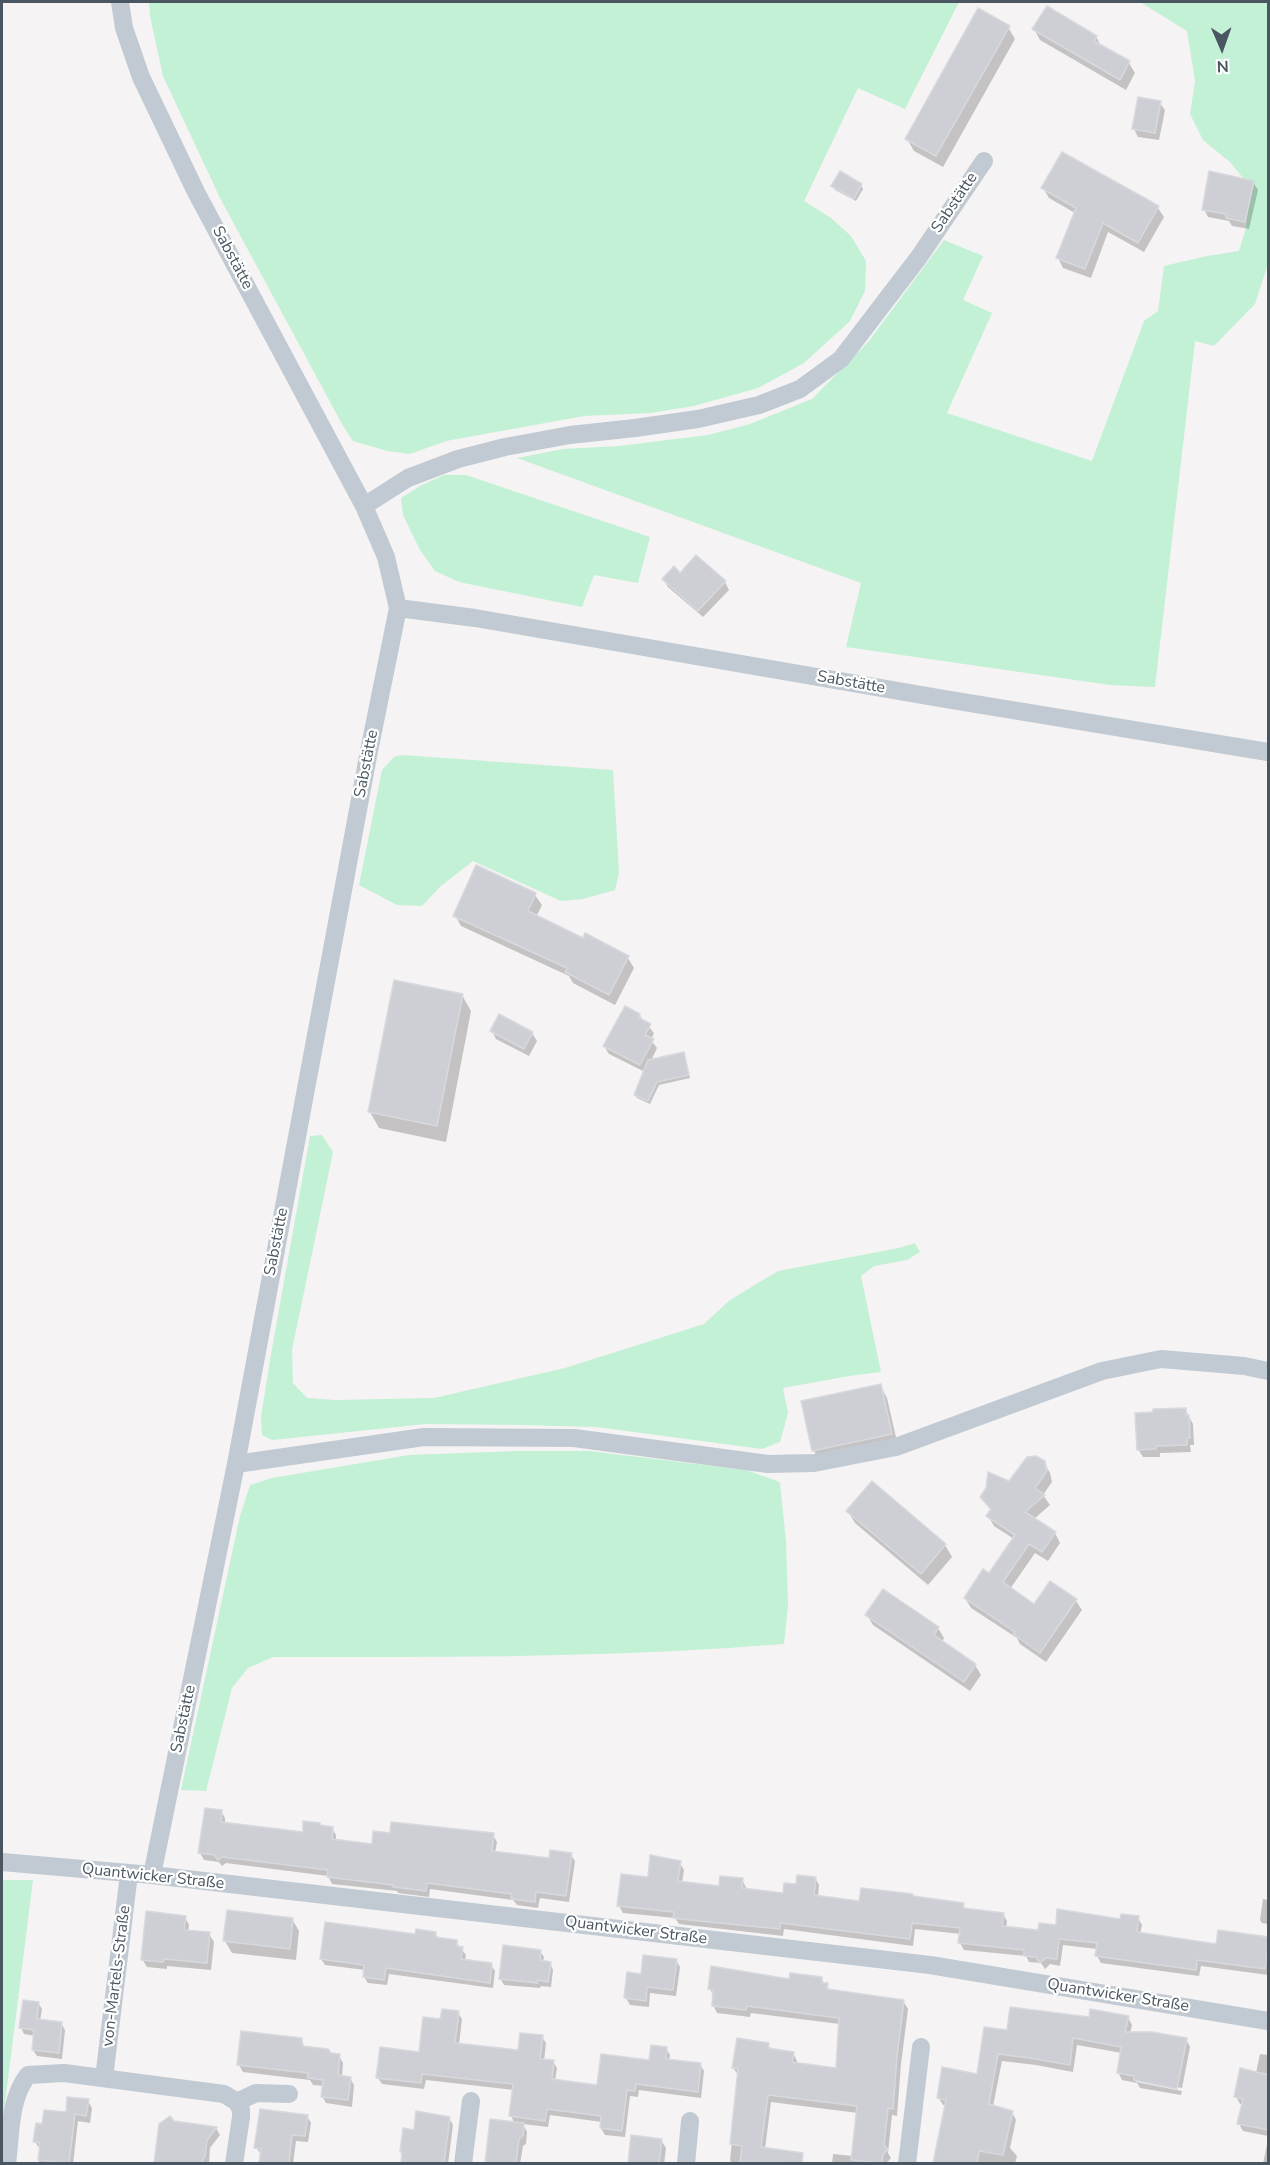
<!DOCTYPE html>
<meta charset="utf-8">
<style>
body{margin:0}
#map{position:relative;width:1270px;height:2165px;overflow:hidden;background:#f5f3f3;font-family:"Nunito Sans",sans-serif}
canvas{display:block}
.frame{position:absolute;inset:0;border:3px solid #4a5661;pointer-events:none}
.north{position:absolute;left:1192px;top:18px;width:60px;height:60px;-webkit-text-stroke:4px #fff;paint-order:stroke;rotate:178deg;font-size:16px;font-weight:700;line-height:24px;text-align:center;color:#4a5661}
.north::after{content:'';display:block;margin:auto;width:21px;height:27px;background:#4a5661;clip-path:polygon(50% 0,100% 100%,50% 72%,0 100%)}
</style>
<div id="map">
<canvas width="1270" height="2165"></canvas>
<div class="frame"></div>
<div class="north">N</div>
</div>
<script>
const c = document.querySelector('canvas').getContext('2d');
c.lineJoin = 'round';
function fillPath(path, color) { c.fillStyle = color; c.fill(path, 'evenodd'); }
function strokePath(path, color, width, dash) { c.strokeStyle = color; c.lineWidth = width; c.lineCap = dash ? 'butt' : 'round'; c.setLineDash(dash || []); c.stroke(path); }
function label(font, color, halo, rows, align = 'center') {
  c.font = font + ' "Nunito Sans",sans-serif'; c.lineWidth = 4.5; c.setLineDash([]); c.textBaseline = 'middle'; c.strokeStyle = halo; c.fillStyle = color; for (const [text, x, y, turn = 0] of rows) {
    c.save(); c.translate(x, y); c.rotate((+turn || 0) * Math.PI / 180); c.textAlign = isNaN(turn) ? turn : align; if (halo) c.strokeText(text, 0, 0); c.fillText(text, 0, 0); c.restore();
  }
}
const green = new Path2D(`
 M149 2H959L905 109 858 88 804 201 831 218 851 236 866 261 865 291 850 321 804 363 758 388 694 406 650 413 584 416 446 441 410 454 387 451 353 441 342 424 220 198 163 76 150 16Z
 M1140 2H1268L1267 267 1255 304 1214 346 1195 341 1155 687 1110 685 846 647 861 583 517 458 563 449 619 446 708 435 750 424 812 399 869 341 944 240 983 256 963 300 992 313 947 413 1092 461 1144 321 1158 311 1164 266 1207 256 1239 251 1246 228 1250 187 1231 163 1203 140 1190 114 1195 81 1187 31Z
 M444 475H466L650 537 638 583 594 575 582 607 459 582 435 571 420 550 403 515 401 498 420 486Z
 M402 755 613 770 619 873 615 890 583 899 561 901 473 861 441 886 422 906 397 905 359 885 382 770 394 757Z
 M322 1135 333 1152 292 1350 293 1383 307 1398 335 1400 434 1398 565 1368 704 1324 730 1300 778 1271 899 1248 915 1243 920 1252 907 1260 874 1266 861 1276 881 1372 849 1376 783 1388 788 1413 780 1442 762 1449 596 1427 522 1425 426 1424 272 1440 262 1435 261 1417 271 1354 310 1136Z
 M517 1451H589L746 1470 780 1482 786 1542 788 1605 784 1644C614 1658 443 1657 273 1657L248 1668 232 1688 206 1791 181 1790 240 1516 250 1485 272 1478 409 1455Z
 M2 1880H33L2 2127Z`);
const shadow = new Path2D(`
 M1008 27 1015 39 943 167 914 151 907 139Z
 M1034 29 1096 37 1102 47 1129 63 1135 73 1126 90 1040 40Z
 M1160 103 1165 110 1159 140 1138 137 1134 129Z
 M1063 154 1158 208 1164 217 1144 252 1108 232 1091 278 1063 268 1058 258 1075 213 1049 198 1043 188Z
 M1253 182 1258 190 1249 229 1232 226 1229 221 1208 217 1204 209Z
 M861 185 863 189 856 201 835 190 833 186Z
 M664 580 725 582 729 590 703 617 668 587Z
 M477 867 535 895 542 905 536 917 584 940 586 935 628 958 634 968 615 1005 573 983 569 976 461 926 455 915Z
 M462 995 471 1011 446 1142 379 1128 370 1112Z
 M639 1015 654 1033 651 1040 657 1048 651 1061 684 1053 690 1078 659 1085 650 1104 637 1098 635 1095 645 1072 609 1054 604 1046Z
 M492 1031 532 1033 537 1041 529 1056 496 1039Z
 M880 1385 887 1398 898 1446 821 1463 814 1451 803 1403Z
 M1185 1409 1193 1424 1194 1445H1190L1191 1452 1160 1453V1457H1143L1138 1449Z
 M1044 1462 1050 1473 1052 1482 1043 1495 1050 1505 1034 1519 1055 1533 1060 1543 1048 1561 1035 1553 1010 1589 1034 1606 1051 1583 1076 1601 1082 1610 1046 1662 1020 1644 1017 1638 971 1608 965 1598 990 1575 1014 1539 994 1526 988 1516 991 1511 981 1497Z
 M848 1511 945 1545 952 1557 928 1585 855 1523Z
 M867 1615 938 1628 944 1638 942 1642 975 1665 981 1675 970 1691 873 1625Z
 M221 1811 225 1818V1824L304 1833 321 1827 332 1828 336 1835V1841L373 1846 493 1835 497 1842 495 1853 551 1860 571 1855 575 1861 569 1902 540 1898 538 1908 517 1905 513 1900 430 1889 429 1897 398 1893 397 1891 332 1884 328 1876 226 1863 222 1866 219 1862 204 1860 200 1853Z
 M680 1863 684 1870 682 1883 720 1887 742 1880 746 1887V1890L784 1894 797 1885 815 1878 819 1885 818 1897 861 1902 914 1898 963 1904 966 1910 1003 1914 1007 1921 1006 1928 1040 1932 1057 1926 1138 1918 1142 1925 1140 1934 1217 1945 1268 1939V1975L1201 1966 1199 1976 1101 1963 1097 1956V1949L1063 1945 1060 1966 1050 1964 1045 1969 1041 1963 1029 1962 1026 1956 964 1950 960 1943 961 1934 915 1929 913 1946 784 1929 783 1936 679 1924 675 1918 623 1913 619 1906 650 1878Z
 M1263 1899 1268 1900V1924L1262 1923 1260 1920Z
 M185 1917 189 1925 188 1932 209 1934 214 1942 211 1970 167 1966V1969L147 1967 142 1959Z
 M292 1919 299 1931 296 1960 232 1953 225 1941Z
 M435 1933 439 1939 456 1942 466 1955 465 1961 491 1965 495 1971 493 1988 389 1974 387 1985 368 1983 364 1977 365 1970 325 1965 321 1959 416 1936Z
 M540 1951 544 1957 543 1962 550 1963 553 1970 551 1987 541 1986 540 1988 504 1985 500 1978Z
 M676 1960 680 1967 676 1996 650 1993 649 2007 630 2005 626 1998 642 1976Z
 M821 1979 831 1991 903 2001 908 2009 901 2064 897 2116 892 2115 888 2153 891 2158 886 2164H832L833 2154 853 2156 858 2113 771 2102 765 2149 775 2157 774 2164H732L730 2160 739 2076 733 2068 768 2044 771 2050 793 2053 797 2061V2064L837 2070 840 2024 751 2013 750 2017 717 2013 713 2005 714 1997 710 1989Z
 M38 2003 42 2009 40 2021 61 2023 65 2030 62 2059 37 2056 33 2050 35 2036 24 2034 21 2028Z
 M458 2013 462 2019 459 2045 519 2052 542 2037 546 2043 544 2061 553 2062 557 2068 555 2081 599 2086 650 2062 666 2048 670 2055 669 2061 700 2064 704 2071 701 2098 639 2090 638 2097 630 2096 625 2137 605 2135 601 2128 602 2122 550 2115 548 2127 523 2124 527 2132 526 2144 523 2146 520 2164H486L492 2121 515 2124 511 2116 514 2090 426 2080 424 2089 382 2084 378 2078 420 2053 442 2020Z
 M1128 2017 1132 2025 1130 2034 1186 2039 1190 2047 1182 2088 1136 2079V2082L1182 2091 1181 2095 1140 2088 1137 2083 1122 2080 1118 2072 1122 2053 1077 2045 1073 2072 1036 2065 1002 2061 993 2106 1012 2112 1016 2120 1010 2148 1017 2156 1015 2164H934L947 2106 943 2105 938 2097 979 2076 1008 2032 1090 2019Z
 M301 2039 305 2048 339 2056 343 2063 342 2077 350 2078 354 2085 352 2107 326 2103 322 2096 324 2086 313 2085 310 2080 243 2072 239 2065Z
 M1260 2054 1268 2055V2136L1243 2131 1239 2124 1243 2104H1240L1236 2097 1256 2073Z
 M88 2101 92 2108 90 2123 78 2121 73 2164H39L40 2149 35 2142 43 2126Z
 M307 2116 311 2123 308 2142 296 2141 293 2164H261L262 2155 256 2148Z
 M449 2118 453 2125 448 2164H402L404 2130 415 2131Z
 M173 2123 216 2128 220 2135 210 2148 209 2164H169L166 2159Z
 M632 2136 661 2140 666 2148 664 2164H629Z
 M1268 2139V2164H1263Z`);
const building = new Path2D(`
 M1047 6 1097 36 1094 41 1130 61 1120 80 1032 29Z
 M978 8 1010 26 936 156 905 139Z
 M1138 97 1161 101 1155 133 1132 129Z
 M1062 152 1159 206 1138 243 1103 223 1085 269 1056 258 1076 208 1041 188Z
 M840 171 862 184 854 199 831 186Z
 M1209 171 1254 181 1245 222 1226 218V214L1202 210Z
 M696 555 726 581 698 611 662 579 674 566 680 573Z
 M476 865 536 893 528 911 583 938 585 933 629 956 609 995 565 972 567 968 453 916Z
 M394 980 463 994 437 1126 368 1112Z
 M625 1006 640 1014 639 1018 651 1024 645 1035 654 1039 640 1065 603 1046Z
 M499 1014 533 1032 524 1049 490 1031Z
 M684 1052 689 1075 657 1082 648 1101 634 1095 648 1060Z
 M881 1384 892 1434 812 1451 801 1401Z
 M1186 1408V1415H1189L1190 1438H1187V1445L1156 1446V1449L1137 1450 1135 1413 1153 1412V1409Z
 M1036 1456 1045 1461 1047 1471 1035 1488 1045 1495 1025 1512 1056 1532 1042 1552 1029 1544 1003 1582 1034 1604 1050 1581 1077 1599 1040 1653 1013 1634 1015 1632 964 1598 983 1569 989 1573 1015 1535 986 1516 991 1509 980 1497 986 1488 988 1472 1009 1481 1027 1457Z
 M872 1481 946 1544 921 1574 846 1511Z
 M883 1589 939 1627 934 1635 976 1664 964 1682 865 1615Z
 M205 1808 222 1810 221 1822 303 1832V1821L320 1823V1825L333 1827 332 1839 372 1844 373 1831 390 1833 391 1822 494 1833 492 1851 549 1858 550 1850 572 1853 566 1896 536 1892 535 1902 511 1899 512 1894 427 1883 426 1891 393 1887V1885L327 1877 328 1870 222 1857 218 1860 214 1855 198 1853Z
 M650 1855 681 1861 678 1881 719 1886 720 1876 731 1877 743 1878 742 1888 783 1893 784 1883 796 1884 797 1875 816 1877 814 1895 859 1901 861 1888 913 1894V1896L964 1903 963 1908 1004 1913 1002 1926 1038 1930 1039 1923 1056 1925 1057 1909 1120 1919 1121 1914 1139 1916 1137 1932 1216 1944 1218 1930 1269 1937 1265 1969 1197 1960 1196 1970 1095 1956 1097 1943 1059 1939 1057 1959 1046 1958 1040 1963 1036 1957 1024 1956V1950L958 1943 960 1928 912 1923 910 1939 780 1923V1929L689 1920 673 1918 674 1912 617 1906 621 1874 648 1877Z
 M227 1910 293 1918 290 1949 223 1941Z
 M146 1911 186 1916 184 1930 210 1932 207 1963 164 1959 163 1962 141 1960Z
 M325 1922 415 1934 416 1929 436 1932 435 1937 457 1940V1946L463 1947 461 1959 492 1963 490 1983 386 1968 384 1980 363 1977 364 1965 320 1959Z
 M503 1945 541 1950 540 1960 551 1962 548 1982 538 1980 537 1983 499 1979Z
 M643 1955 677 1959 673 1990 647 1987 646 2001 624 1998 627 1972 641 1974Z
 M711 1966 789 1979 790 1973 822 1977V1983H828L827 1989 904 2000 897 2056 893 2109 888 2108 884 2145 888 2150 883 2154 882 2163 851 2160 857 2106 768 2095 761 2147 803 2153 802 2163 740 2162 742 2146 730 2144 738 2069 732 2068 737 2038 769 2043 768 2048 794 2052 792 2062 836 2068 839 2018 747 2006 746 2010 712 2006 713 1990 708 1989Z
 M23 2000 39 2002 37 2019 62 2022 59 2053 32 2050 34 2030 19 2028Z
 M1010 2007 1089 2017 1090 2009 1129 2016 1125 2032H1152L1187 2038 1177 2089 1134 2080V2076L1117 2073 1121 2047 1073 2038 1070 2065 1030 2058 998 2054 989 2104 1013 2111 1003 2155 979 2151 977 2163H933L946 2100 937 2098 942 2067 977 2074 984 2027 1007 2030Z
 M442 2009 459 2011 455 2043 518 2050 520 2033 543 2035 540 2059 554 2060 552 2079 597 2085 601 2054 649 2060 651 2045 667 2047 666 2059 701 2063 698 2092 636 2084 635 2091 627 2090 622 2131 600 2128 601 2116 547 2109 545 2121 509 2116 513 2084 422 2074 421 2083 376 2078 380 2047 419 2052 423 2017 440 2019Z
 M241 2031 302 2038V2046L328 2049 331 2053 340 2054 338 2075 351 2077 348 2100 321 2097 323 2080 308 2078V2073L237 2065Z
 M1240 2068 1269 2075V2130L1237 2124 1243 2099 1234 2097Z
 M67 2097 89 2099 86 2116 75 2114 69 2163 38 2160 40 2143 33 2142 36 2123 42 2124 44 2110 66 2112Z
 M260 2109 308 2115 305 2136 292 2135 289 2163H259L261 2149 254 2148Z
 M416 2111 450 2117 444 2163H401L402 2152H400L403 2128 414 2130Z
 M170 2116 174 2121 217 2127 207 2140 205 2157 203 2159 202 2163H154L159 2124Z
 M490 2119 524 2123 523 2136 519 2139 516 2163H485Z
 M631 2135 662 2139 659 2163H628Z`);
const minor = new Path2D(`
 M120 2 124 28 141 77 196 192 364 506 386 557 398 608 369 751 236 1464 152 1875
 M364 506 408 478 458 459 505 447 570 435 635 428 698 419 759 405 800 389 841 359 919 257 984 161
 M398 608 475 618 945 699 1268 752
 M236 1464 424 1437 574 1438 768 1464 814 1463 896 1447 1102 1371 1161 1359 1244 1366 1268 1371
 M2 1862 152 1875 930 1965 1268 2021
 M104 2078 129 1874
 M7 2164C11 2134 9 2099 28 2075L64 2073 224 2094 237 2102 256 2093 289 2094
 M234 2164 241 2117V2110L237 2102
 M463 2164 471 2101
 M686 2164 690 2121
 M907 2164 921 2047`);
const streetNames = [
 ["Sabstätte",955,203,-56],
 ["Sabstätte",232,258,62],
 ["Sabstätte",851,683,10],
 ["Sabstätte",367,764,-79],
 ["Sabstätte",277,1242,-79],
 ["Sabstätte",184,1719,-78],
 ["Quantwicker Straße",153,1877,6],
 ["Quantwicker Straße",636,1931,7],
 ["von-Martels-Straße",117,1976,-83],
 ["Quantwicker Straße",1118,1996,9]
];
fillPath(green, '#c3f1d5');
fillPath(shadow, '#0003');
fillPath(building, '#cdcfd5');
strokePath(building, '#d7d9de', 1.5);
strokePath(minor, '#c1cad2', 18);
label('16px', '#4a5661', '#fff', streetNames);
</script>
